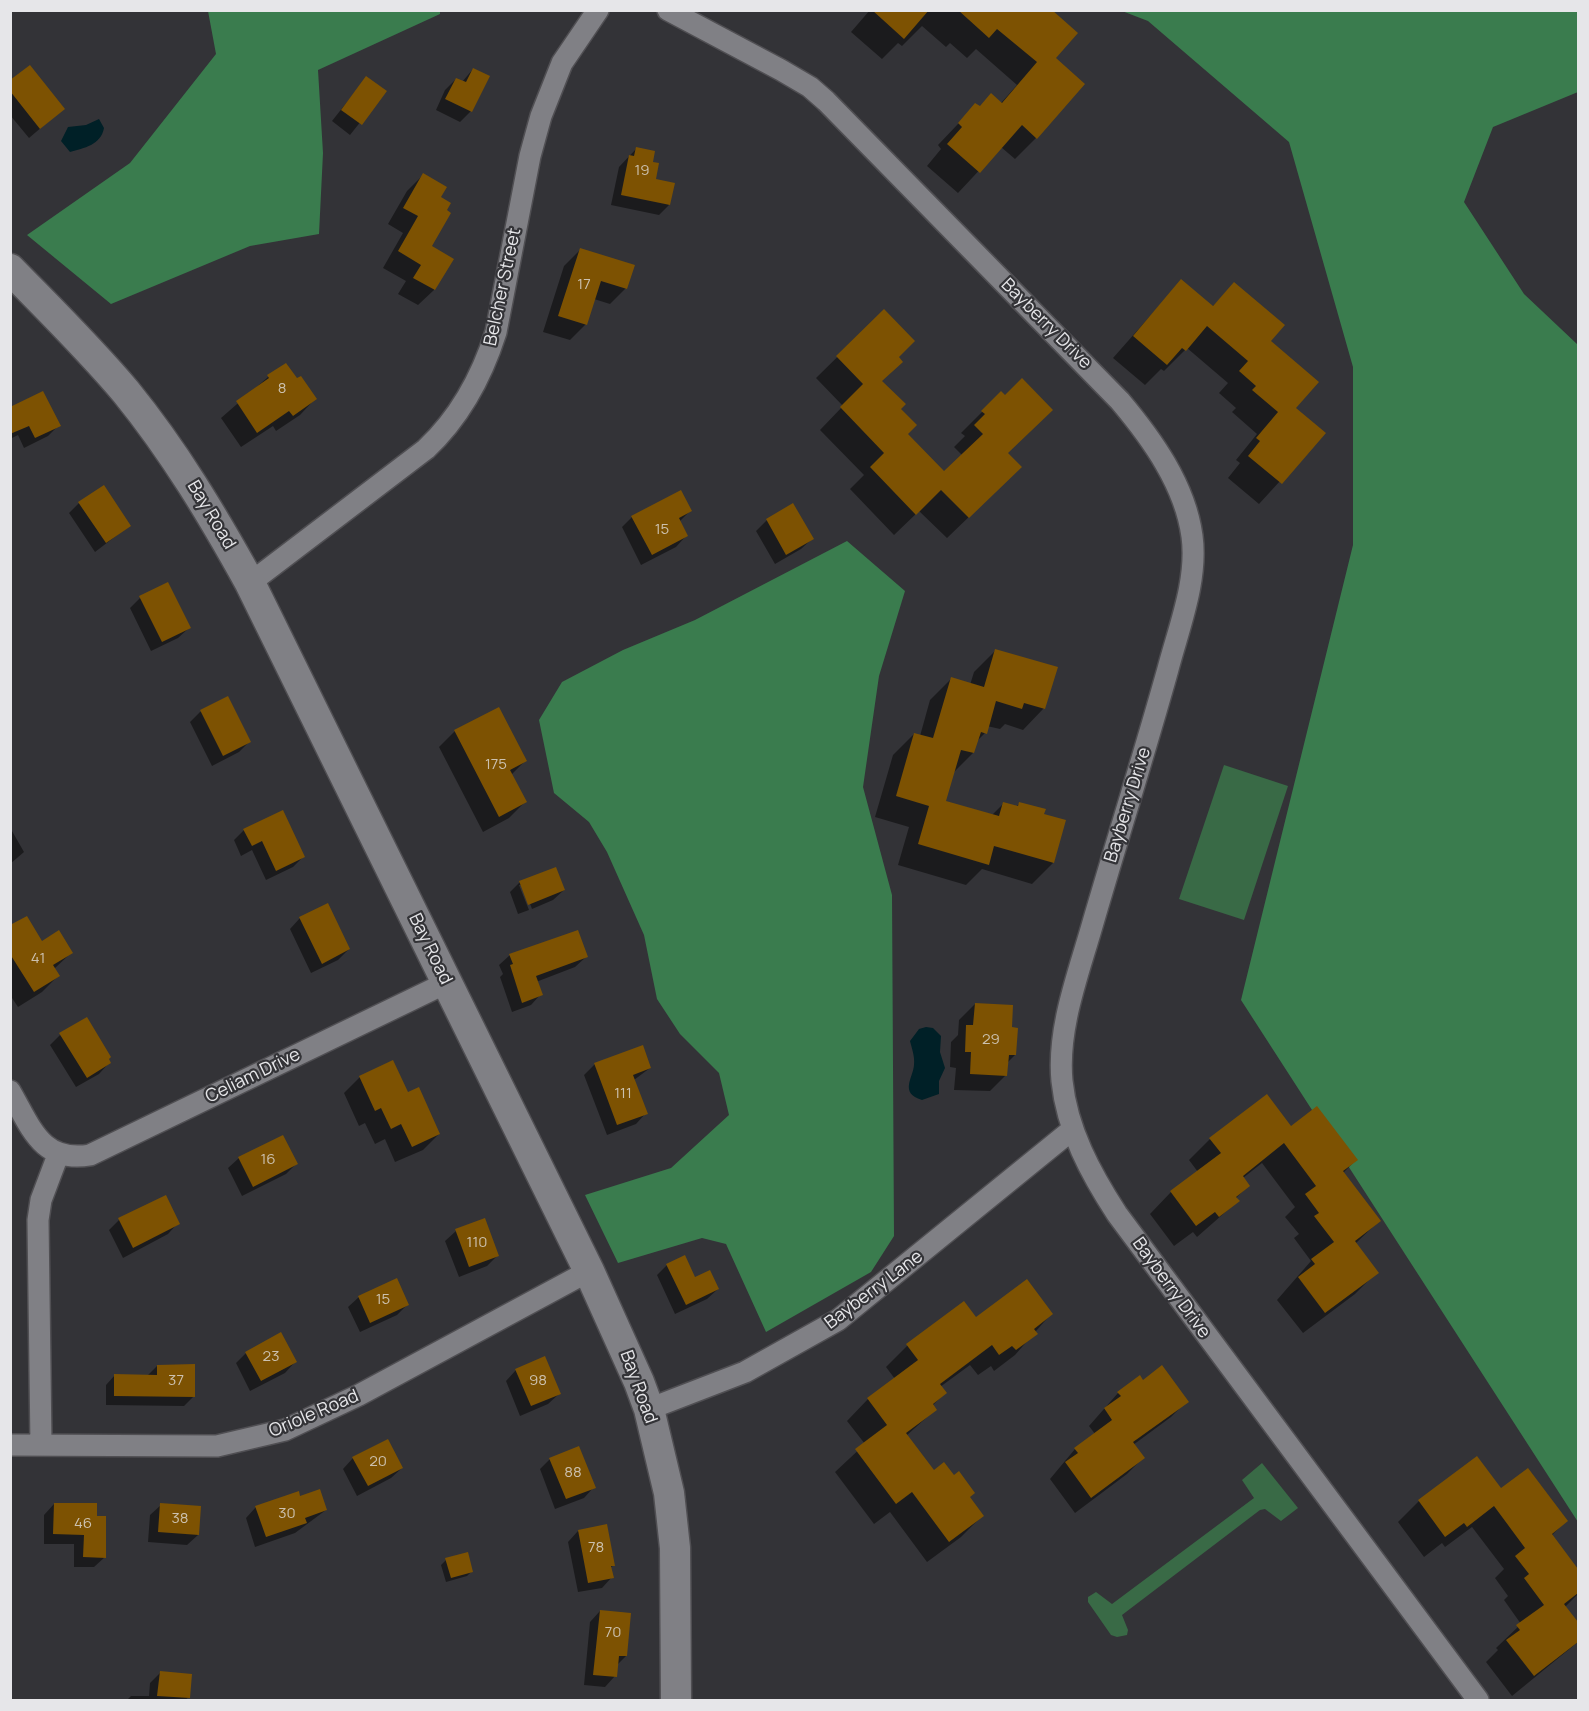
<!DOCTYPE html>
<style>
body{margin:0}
#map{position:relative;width:1589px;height:1711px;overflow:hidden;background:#333337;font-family:Manrope,sans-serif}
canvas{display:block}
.frame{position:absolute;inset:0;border:12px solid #e6e6e9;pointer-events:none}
</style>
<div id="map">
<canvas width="1589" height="1711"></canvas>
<div class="frame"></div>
</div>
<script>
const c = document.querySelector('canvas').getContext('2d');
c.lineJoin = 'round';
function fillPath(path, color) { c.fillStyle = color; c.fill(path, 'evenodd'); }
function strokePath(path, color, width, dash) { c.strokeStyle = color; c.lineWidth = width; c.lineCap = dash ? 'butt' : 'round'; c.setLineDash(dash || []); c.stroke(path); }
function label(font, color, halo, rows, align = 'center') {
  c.font = font + ' Manrope,sans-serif'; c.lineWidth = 4.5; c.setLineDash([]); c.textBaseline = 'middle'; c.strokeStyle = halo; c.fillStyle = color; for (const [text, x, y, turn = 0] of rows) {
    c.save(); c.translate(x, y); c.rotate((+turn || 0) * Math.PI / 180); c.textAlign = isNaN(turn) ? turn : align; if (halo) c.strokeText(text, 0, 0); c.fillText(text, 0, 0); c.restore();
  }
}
const green = new Path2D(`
 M1224 765 1288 786 1244 920 1179 899Z
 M1262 1463 1298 1508 1281 1521 1265 1509 1260 1510 1122 1615 1128 1630 1127 1635 1117 1637 1111 1635 1088 1602V1597L1096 1592 1112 1604 1254 1498 1242 1480Z`);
const forest = new Path2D(`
 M208 11 440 10V14L318 70 323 153 319 234 250 246 111 304 27 235 130 163 216 54Z
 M1122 11H1578V92L1493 127 1464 202 1524 294 1578 345V1522L1241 1000 1353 545V367L1289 142 1148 21Z
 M847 541 905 591 879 676 863 787 892 895 894 1236 871 1272 766 1332 726 1244 702 1238 618 1263 585 1195 671 1168 729 1115 719 1073 680 1034 657 999 644 935 607 852 589 822 554 793 539 720 562 682 623 650 695 620Z`);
const water = new Path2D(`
 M99 119 104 128C101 145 84 148 70 152L61 141 68 127 86 125Z
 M926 1027 933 1028 941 1036 940 1052 945 1068 939 1081V1094L922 1100C899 1093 913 1078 914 1065 915 1057 912 1049 910 1041L919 1029Z`);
const shadow = new Path2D(`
 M870 10H1050L1053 58 1036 138 1015 159 1001 147 958 193 927 166 941 149 938 145 976 105 979 108 1001 103 1017 85 976 49 967 58 950 43 946 47 922 26 902 46 898 43 882 59 851 32Z
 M473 69 471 111 460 122 436 110 445 90 456 79 462 82Z
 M366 78 385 91 350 135 332 121Z
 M10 82 63 109 29 138 10 115Z
 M636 149 651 163 654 180 669 205 659 215 611 205 619 167Z
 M423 175 439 198 430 247 452 259 434 290 418 305 398 294 406 281 383 268 403 233 388 224 407 191Z
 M580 250 626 288 610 304 594 299 586 324 570 340 543 332 564 266Z
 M1181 281 1212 307 1234 284 1269 342 1294 408 1324 433 1259 504 1228 478 1240 463 1236 460 1257 434 1232 412 1236 408 1219 393 1228 383 1187 348 1164 371 1161 369 1145 385 1113 358Z
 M884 311 897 358 881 381 899 409 906 434 944 473 963 456 954 447 965 436 961 433 1001 393 1005 397 1006 453 999 488 947 538 919 511 894 535 850 489 864 475 820 430 843 406 816 378Z
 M268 377 296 380 315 399 300 415 276 431 273 426 241 447 221 418Z
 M10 409 59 425 48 436 24 448 18 435 10 439Z
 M79 503 129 526 95 552 69 513Z
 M793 505 812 539 801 549 775 564 756 531 767 520Z
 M690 511 679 522 686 536 676 547 641 565 622 527 632 517Z
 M140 598 189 628 178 638 151 651 130 608Z
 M995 651 1044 708 1023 730 1005 724 1000 729 987 726 985 733 976 742 973 753 953 773 945 802 992 815 1003 804 1016 807 1020 803 1042 815 1053 863 1032 884 982 869 966 885 898 865 909 827 875 817 893 755 914 734 920 736 930 700 951 679 970 685 974 672Z
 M227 698 249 742 239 752 212 766 190 722 200 712Z
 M455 731 525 761 511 775 525 802 509 818 483 832 439 747Z
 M244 830 303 857 293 867 266 880 252 850 241 856 234 840Z
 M12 831 24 852 10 864V832Z
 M520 882 564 890 553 900 532 909 523 885H519L529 910 518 914 510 892Z
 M300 918 349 949 338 960 311 973 290 929Z
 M10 927 41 943 71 953 54 969 58 976 42 992 18 1007 10 995Z
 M510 955 586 957 575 967 536 982 541 994 531 1005 512 1012 500 977 503 974 499 965Z
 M975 1004 1010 1029 1015 1055 1007 1063 1006 1075 990 1091 954 1090 956 1068 950 1067 951 1042 958 1035 959 1020Z
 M60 1035 107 1059 109 1063 99 1074 76 1087 50 1045Z
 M595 1064 650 1068 634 1080 646 1113 636 1124 607 1135 584 1075Z
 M360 1077 408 1094 439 1134 423 1150 395 1162 385 1139 375 1144 365 1123 359 1126 344 1093Z
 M1291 1128 1356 1160 1343 1173 1379 1221 1355 1244 1377 1272 1355 1294 1303 1333 1277 1300 1311 1261 1294 1238 1299 1234 1285 1217 1295 1207 1262 1163 1243 1178 1248 1186 1236 1198 1238 1201 1197 1237 1193 1232 1174 1246 1150 1214 1171 1192 1198 1172 1189 1160 1210 1139Z
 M239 1158 296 1164 286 1174 242 1196 228 1168Z
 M119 1220 178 1223 168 1234 123 1258 109 1230Z
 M456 1231 498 1255 487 1266 459 1277 445 1241Z
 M667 1265 695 1279 718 1289 707 1299 675 1314 657 1275Z
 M359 1297 407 1305 397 1315 360 1332 348 1307Z
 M963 1303 975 1320 1051 1314 1015 1355 994 1371 991 1366 978 1375 970 1365 940 1387 945 1393 932 1406 935 1410 906 1436 933 1472 969 1498 982 1516 961 1537 927 1562 890 1512 874 1524 835 1472 865 1444 847 1421 868 1399 895 1379 886 1367 907 1346Z
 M246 1353 295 1362 285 1373 250 1391 236 1363Z
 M157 1366 194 1396 184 1406 106 1405V1385L115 1375 147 1376Z
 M516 1370 559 1394 548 1404 520 1416 506 1381Z
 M1118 1393 1187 1401 1171 1417 1133 1445 1143 1458 1127 1474 1075 1513 1050 1479 1075 1449 1095 1434 1089 1426Z
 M353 1458 402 1468 391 1478 357 1496 343 1469Z
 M1476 1458 1501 1490 1566 1521 1551 1536 1578 1572V1594L1565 1607 1578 1625V1642L1512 1696 1486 1662 1498 1650 1496 1648 1521 1624 1504 1600 1508 1596 1495 1578 1504 1569 1472 1527 1445 1547 1442 1543 1424 1557 1398 1522 1419 1501Z
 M550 1459 594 1487 584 1498 555 1509 540 1469Z
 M299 1498 326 1510 295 1533 255 1547 246 1518 256 1507Z
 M54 1504 95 1518 105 1557 94 1567H74V1544H44V1515Z
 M161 1505 198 1535 187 1545 148 1542 150 1515Z
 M578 1531 614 1565 610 1568 612 1577 602 1588 578 1592 568 1542Z
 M446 1560 472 1571 467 1576 446 1582 441 1565Z
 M600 1611 626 1656 617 1665 615 1676 605 1687 584 1685 590 1622Z
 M160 1673 189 1697 185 1700H127L131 1696H149L150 1683Z`);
const building = new Path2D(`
 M872 10H929L904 39Z
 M958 10H1052L1078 33 1056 58 1085 84 1037 139 1022 125 980 173 947 144 962 127 958 123 975 103 980 106 991 93 1002 103 1037 62 997 29 989 38Z
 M30 65 65 109 40 129 10 91V80Z
 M473 68 490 76 472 112 445 99 456 78 466 82Z
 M366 76 387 91 362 125 341 110Z
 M636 147 655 151 653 162 659 163 656 179 675 183 670 205 621 195 629 155 634 156Z
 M423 173 447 187 441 197 451 203 447 210 451 213 432 246 454 259 435 290 413 278 421 265 398 251 418 216 403 208Z
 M580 248 635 265 627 289 601 281 587 325 558 316Z
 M1181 279 1213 306 1234 282 1285 325 1271 341 1319 382 1296 408 1326 433 1282 484 1248 456 1260 441 1256 438 1278 412 1252 390 1256 386 1239 371 1248 361 1207 326 1186 351 1182 348 1167 365 1133 336Z
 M884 309 915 341 899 357 903 362 882 381 906 404 901 409 917 425 908 434 944 471 983 434 974 425 985 414 981 411 1001 391 1005 395 1022 378 1053 410 1008 453 1022 467 969 518 941 490 916 515 870 467 884 453 840 407 863 384 836 356Z
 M286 363 297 378 301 376 317 399 293 416 289 411 257 433 236 401 269 378 267 375Z
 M43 391 61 426 35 438 29 426 10 434V407Z
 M104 485 131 526 106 543 78 502Z
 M681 490 692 511 679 518 688 536 652 555 631 516Z
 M793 503 814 539 786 555 766 519Z
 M168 582 191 628 162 642 139 596Z
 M995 649 1058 667 1045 709 1024 703 1022 709 996 701 987 734 981 732 974 753 961 750 946 801 999 816 1003 802 1018 806 1019 802 1046 809 1044 814 1066 820 1054 863 994 846 989 865 918 844 929 806 896 796 914 733 933 738 951 677 984 687Z
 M228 696 251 742 223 756 200 710Z
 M499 707 527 761 510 770 527 802 499 817 454 730Z
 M283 810 305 857 276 871 262 841 252 846 243 829Z
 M556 867 565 890 528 905 519 881Z
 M328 903 350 949 322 964 299 917Z
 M27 916 42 941 59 930 73 953 53 965 60 976 34 992 10 954V925Z
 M578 930 588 957 536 976 543 995 522 1003 510 965 513 964 509 954Z
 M975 1003 1013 1005 1012 1027 1018 1028 1016 1055H1009L1007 1076 970 1074 971 1052H965L966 1025H973Z
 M87 1017 111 1057 109 1059 111 1063 87 1078 59 1033Z
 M643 1045 651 1068 633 1075 648 1114 617 1125 594 1063Z
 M393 1060 408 1092 419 1087 440 1134 412 1147 401 1124 391 1129 381 1108 375 1111 359 1076Z
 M1267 1094 1291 1126 1317 1106 1358 1160 1343 1171 1381 1221 1355 1241 1379 1273 1325 1313 1298 1277 1315 1264 1311 1259 1334 1242 1314 1216 1319 1213 1305 1194 1316 1186 1284 1143 1243 1176 1250 1186 1236 1197 1240 1201 1219 1217 1215 1212 1196 1226 1170 1191 1221 1153 1209 1138Z
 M283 1135 298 1164 253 1187 238 1157Z
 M166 1195 180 1224 133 1248 118 1218Z
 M485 1218 499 1256 469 1267 455 1229Z
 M685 1255 695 1277 710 1270 719 1289 686 1305 666 1264Z
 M397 1278 409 1305 370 1323 358 1296Z
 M1027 1279 1053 1314 1034 1329 1038 1334 1016 1350 1012 1346 999 1355 992 1345 940 1384 947 1393 933 1404 937 1410 906 1433 934 1470 944 1462 954 1475 959 1471 975 1493 970 1497 984 1516 949 1542 912 1492 896 1504 855 1449 887 1425 867 1398 918 1360 906 1344 964 1301 976 1317Z
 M281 1332 297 1362 261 1381 245 1352Z
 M545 1356 561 1394 531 1406 515 1369Z
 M195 1364V1397L114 1396V1374L157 1375V1365Z
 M1162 1365 1189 1402 1133 1442 1145 1458 1091 1498 1065 1462 1078 1453 1074 1448 1112 1420 1104 1408 1121 1396 1117 1392 1140 1375 1143 1380Z
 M388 1439 403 1468 368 1486 352 1457Z
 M579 1446 596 1488 566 1499 549 1458Z
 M1477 1456 1501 1488 1528 1468 1568 1521 1552 1534 1578 1569V1593L1564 1604 1578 1622V1642L1534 1676 1506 1640 1520 1630 1516 1625 1544 1605 1524 1578 1529 1574 1515 1556 1525 1548 1494 1506 1467 1527 1464 1523 1445 1537 1418 1500Z
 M320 1489 327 1510 305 1518 307 1523 266 1537 255 1506 299 1491 300 1496Z
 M54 1503H97V1516H106V1558L83 1557 84 1535 53 1534Z
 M160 1503 201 1506 199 1535 158 1532Z
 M607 1524 615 1566H611L614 1578 588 1583 578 1530Z
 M468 1552 473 1572 451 1578 445 1558Z
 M600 1610 631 1613 627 1656H619L617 1677 593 1675Z
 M160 1671 192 1674 190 1698 157 1696Z`);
const minor = new Path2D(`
 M668 10 781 70 810 87 826 101 1120 401C1152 439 1185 485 1192 536 1198 580 1179 627 1168 669 1144 755 1117 840 1092 926 1078 975 1057 1029 1062 1081 1067 1130 1091 1174 1117 1214L1478 1700
 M250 583 426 449C459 418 482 376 496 332L530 156 541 116 562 63 598 10
 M10 1091C31 1127 41 1163 90 1155L446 983
 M649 1409 745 1372 838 1320 1073 1129
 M10 1445 217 1446 285 1430 359 1395 589 1271
 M41 1445 38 1220 41 1200 58 1155`);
const secondary = new Path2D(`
 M10 269C49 309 90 349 126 392 174 451 213 516 250 583L589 1271 639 1382 649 1409 669 1493 675 1548 676 1700`);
const numberNames = [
 ["19",642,171],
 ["17",584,285],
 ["8",282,389],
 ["15",662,530],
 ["175",496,765],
 ["41",38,959],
 ["29",991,1040],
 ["111",623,1094],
 ["16",268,1160],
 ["110",477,1243],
 ["15",383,1300],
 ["23",271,1357],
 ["37",176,1381],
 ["98",538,1381],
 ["20",378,1462],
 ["88",573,1473],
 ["30",287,1514],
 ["38",180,1519],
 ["46",83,1524],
 ["78",596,1548],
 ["70",613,1633]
];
const streetNames = [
 ["Belcher Street",503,287,-78],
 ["Bayberry Drive",1046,324,45],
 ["Bay Road",211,515,59],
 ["Bayberry Drive",1128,805,-73],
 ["Bay Road",430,949,64],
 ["Celiam Drive",253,1076,-26],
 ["Bayberry Drive",1171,1288,54],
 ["Bayberry Lane",874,1290,-37],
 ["Bay Road",638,1387,70],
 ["Oriole Road",314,1414,-23]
];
fillPath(green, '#396a46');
fillPath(forest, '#3a7c4e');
fillPath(water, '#002027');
fillPath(shadow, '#0007');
fillPath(building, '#7d5202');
strokePath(minor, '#504f53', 24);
strokePath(secondary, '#504f53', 33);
strokePath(minor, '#808085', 21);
strokePath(secondary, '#808085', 30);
label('15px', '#ccc1af', null, numberNames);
label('18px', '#e6e6e9', '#333337', streetNames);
</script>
